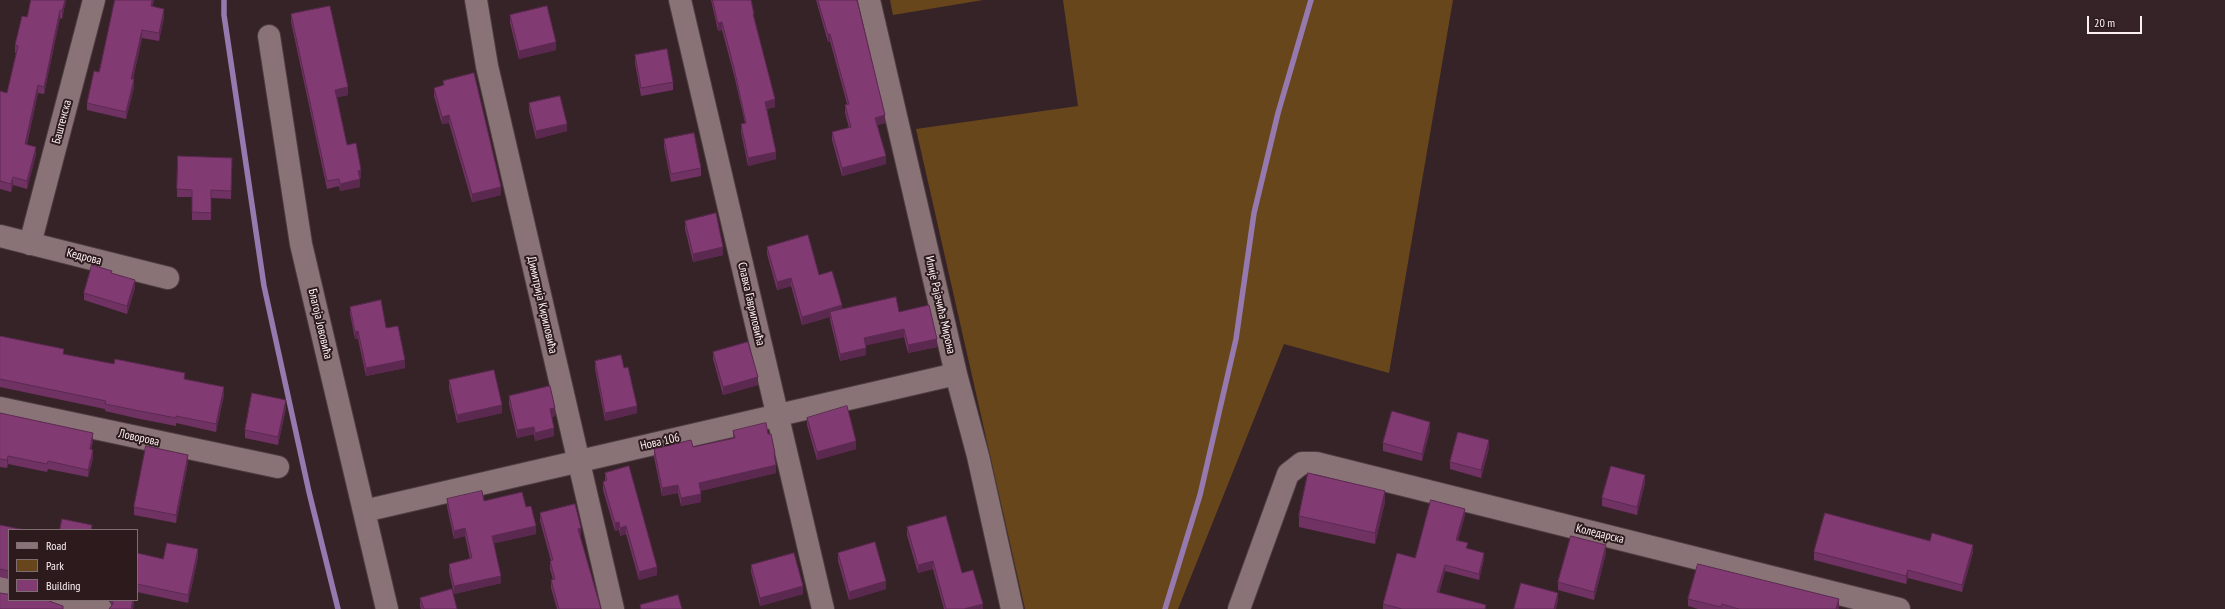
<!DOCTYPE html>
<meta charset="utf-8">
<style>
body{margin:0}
#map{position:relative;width:2225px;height:609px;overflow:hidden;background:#362327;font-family:"PT Sans Narrow",sans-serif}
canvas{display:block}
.legend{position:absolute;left:8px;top:529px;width:130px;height:72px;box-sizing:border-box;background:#2c1a1d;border:1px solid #7f6f72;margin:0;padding:5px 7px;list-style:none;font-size:12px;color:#fceff1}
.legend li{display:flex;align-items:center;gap:8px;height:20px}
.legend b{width:20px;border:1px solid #7f6f72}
.scale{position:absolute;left:2087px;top:16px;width:55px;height:18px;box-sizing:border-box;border:2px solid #fceff1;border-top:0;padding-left:5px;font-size:12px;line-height:14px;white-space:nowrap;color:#fceff1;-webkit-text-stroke:3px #2c1a1d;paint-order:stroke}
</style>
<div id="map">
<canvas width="2225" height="609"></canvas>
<ul class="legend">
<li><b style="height:5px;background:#8a7377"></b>Road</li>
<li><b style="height:11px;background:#68461c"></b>Park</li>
<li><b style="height:11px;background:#823a73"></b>Building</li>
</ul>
<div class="scale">20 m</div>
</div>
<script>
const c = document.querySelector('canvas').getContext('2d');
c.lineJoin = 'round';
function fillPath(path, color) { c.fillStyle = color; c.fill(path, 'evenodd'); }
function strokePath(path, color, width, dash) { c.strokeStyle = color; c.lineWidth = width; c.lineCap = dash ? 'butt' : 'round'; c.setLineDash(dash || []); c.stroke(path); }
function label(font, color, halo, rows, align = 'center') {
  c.font = font + ' "PT Sans Narrow",sans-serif'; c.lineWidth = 4; c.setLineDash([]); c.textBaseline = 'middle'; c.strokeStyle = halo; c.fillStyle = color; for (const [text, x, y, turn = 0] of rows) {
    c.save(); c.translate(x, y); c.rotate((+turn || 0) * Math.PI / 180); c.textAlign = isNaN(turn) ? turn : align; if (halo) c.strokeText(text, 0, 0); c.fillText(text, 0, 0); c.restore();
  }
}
const green = new Path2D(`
 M890 0H983L893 15Z
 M1063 0H1453L1389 373 1284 344 1178 609H1025L916 129 1078 106Z`);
const stream = new Path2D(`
 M224 0V15L264 286 309 492 338 609
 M1165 609 1200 495 1236 339 1254 213 1278 113 1311 0`);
const minor = new Path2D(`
 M476 0 487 66 613 609
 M680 0 823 609
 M869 0 956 374 978 456 1012 609
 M269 36 301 244 387 609
 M0 236 168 278
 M30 244 94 0
 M0 408 278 467
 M364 511 956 374
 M0 588 9 590
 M58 600 101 609
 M1239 609 1288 474 1302 463H1316L1899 609`);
const wall = new Path2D(`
 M66 0 62 19 60 18 44 94 38 93 27 144 36 154 27 189 13 185 11 192 0 189V91L7 93 16 53H15V45L27 17Z
 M115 0H154L152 6 164 17 159 41 142 38 133 79 134 87 126 119 87 110V103L99 72Z
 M711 0H751L754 21 775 107 767 109 776 159 748 166 741 132V124L745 123 734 75 722 30 718 31Z
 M816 0H857L885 123 877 125 886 164 842 176 832 140V132L849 128 845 113V105L847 104 830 41 828 42Z
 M291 14 348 95 337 97 347 145 361 178H360V187L340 191 339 186 327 189 291 22Z
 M510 15 556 50 519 59 510 23Z
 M635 55 673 82V90L641 96 635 63Z
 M443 81 501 195 472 202 449 123 442 124 434 96V88L443 86Z
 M529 103 567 131 536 139 529 111Z
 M664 139 701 168V176L671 182 664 147Z
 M232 166 231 199 211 198V220H192V197H177V189Z
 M685 221 723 255 693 262 685 229Z
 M767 247 819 275 842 309 899 312 937 347 908 353 904 337 866 345V355L840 361 830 320V317L802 325 791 286 777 290 767 254Z
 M112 274 135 288 127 314 84 300V293Z
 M350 307 386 328 405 368 366 376 358 339H355L350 314Z
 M0 336 64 354 185 379 224 395 216 432 176 423V426L140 419 105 411V409L0 387Z
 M713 352 758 385 723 395 713 359Z
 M595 361 624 368 637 413 605 421 595 369Z
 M449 380 502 413 457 423 449 388Z
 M509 396 555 416 552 417 554 436 535 441 534 434 517 438 509 404Z
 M286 408 278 445 245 438V430Z
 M0 413 93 441 91 450 93 458 88 477 48 469 47 472 8 464 7 468 0 467Z
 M807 418 856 449 817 460 807 425Z
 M1430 430 1422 461 1383 451V443Z
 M733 431 775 461 776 473 700 491 701 502 681 506 678 493 662 496 654 457V449L693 447 733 438Z
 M1489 448 1481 478 1450 469V462Z
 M188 462 176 523 134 515V507Z
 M605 473 657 575 639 580 626 534 620 536 619 530 615 531 603 490V482L605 481Z
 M1645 483 1637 515 1602 506V498Z
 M447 499 484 501 526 507 536 534 494 543 501 583 454 594 449 572V564L470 559 465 536 454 539 447 507Z
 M1385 502 1375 544 1299 527V516Z
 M540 513 581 536H580L601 609H557L551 588V580H553L550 569V561H551L540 521Z
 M1465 515 1458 540 1468 549 1484 559 1479 580 1445 571 1439 593 1486 609H1383V604L1415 558Z
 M0 525 9 530V579L0 577Z
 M907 527 962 573 983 609H944L933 569 918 573 907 535Z
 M1930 541 1973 552 1962 592 1908 578 1906 584 1814 560V552Z
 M137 553 163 559 198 557 188 603 137 592Z
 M838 553 886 589 849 600 838 561Z
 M1606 553 1594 600 1558 590V582Z
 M751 565 803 594 760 606 751 572Z
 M420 598 457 609H421L420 606Z
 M1688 599 1839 607V609H1698L1688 606Z
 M110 600H134L133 609H109L112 605Z`);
const shadedWall = new Path2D(`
 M65 0H66L62 19V11Z
 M152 0H154L151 14V6Z
 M164 9V17L159 41V33Z
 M60 10V18L44 94V87Z
 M722 22V30L718 31V23Z
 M142 30V38L131 86V79Z
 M828 34H830V41L828 42Z
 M556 42V50L519 59V51Z
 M134 79V87L126 119V112Z
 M38 85V93L25 152V144Z
 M348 87V95L335 98V90Z
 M775 99V107L765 109V102Z
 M449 115V123L442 124V117Z
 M885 115V123L875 125V118Z
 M567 124V131L536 139V131Z
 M36 147V154L27 189V181Z
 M776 152V159L748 166V158Z
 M886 156V164L842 176V168Z
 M361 170V178L358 179V171Z
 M13 177V185L11 192V184Z
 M360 179V187L340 191V184Z
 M501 187V195L472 202V194Z
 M723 247V255L693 262V254Z
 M791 278V286L777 290V282Z
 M135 280V288L127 314V306Z
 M842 305V313L830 312V317L802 325V317Z
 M904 329V337L864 346V338Z
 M358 331V339H355V332Z
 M937 339V347L908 353V345Z
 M866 348V355L840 361V354Z
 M405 360V368L366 376V368Z
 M758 377V385L723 395V387Z
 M224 387V395L216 432V424Z
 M286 400V408L278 445V437Z
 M502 405V413L457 423V415Z
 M637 406V413L605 421V413Z
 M555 408V416L550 417V409Z
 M1430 422V430L1422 461V454Z
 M534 427V434L517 438V430Z
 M554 428V436L535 441V433Z
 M93 433V441L90 457V449Z
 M1489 440V448L1481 478V470Z
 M856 441V449L817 460V452Z
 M93 450V458L88 477V470Z
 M774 453H775V461Z
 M188 455V462L176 523V515Z
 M8 456V464L7 468V460Z
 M776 465V473L699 491V483Z
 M1645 475V483L1637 515V507Z
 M678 485V493L662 496V488Z
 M1385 491V502L1375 544V533Z
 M701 494V502L681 506V498Z
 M1465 509V515L1456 546V540Z
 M619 522V530L615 531V523Z
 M536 526V534L492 544V536Z
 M626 526V534L620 536V528Z
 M465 528V536L454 539V531Z
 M581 528V536H578V529Z
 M1606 545V553L1594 600V592Z
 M1973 545V552L1962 592V585Z
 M198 549V557L188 603V595Z
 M1484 553V559L1479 580V574Z
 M933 561V569L918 573V565Z
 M1445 565V571L1437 598V592Z
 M657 567V575L639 580V572Z
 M1908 570V578L1906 584V576Z
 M501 576V583L454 594V586Z
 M886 581V589L849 600V592Z
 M803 586V594L760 606V598Z
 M1558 593V601L1556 609H1554Z
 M1839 599V609H1836Z
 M133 600H134L133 609H131Z
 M983 604V609H964Z`);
const building = new Path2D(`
 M31 0H65L62 11 60 10 44 87 38 85 25 144 36 147 27 181 13 177 11 184 0 181V91L7 93 18 46 15 45 22 16 27 17Z
 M115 0H152L151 6 164 9 159 33 142 30 131 79H134L126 112 87 103 94 71 99 72Z
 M713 0H751L754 14H753L775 99 765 102 776 152 748 158 741 124 746 123 734 68 722 22 718 23Z
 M818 0H857L885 115 875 118 886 156 842 168 832 132 851 127 845 105 849 104 830 34H828Z
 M330 6 348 87 335 90 347 145 356 143 361 170 358 171 360 179 340 184 339 179 327 181 291 14Z
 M547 6 556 42 519 51 510 15Z
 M667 49 673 82 641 88 635 55Z
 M474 73 501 187 472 194 449 115 442 117 434 88 444 85 443 81Z
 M560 96 567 124 536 131 529 103Z
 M694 133 701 168 671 174 664 139Z
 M178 156 232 158 231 191 211 190V213L192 212V190L177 189Z
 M716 213 723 247 693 254 685 221Z
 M808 235 819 275 832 271 842 305 802 317 791 278 777 282 767 247Z
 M92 265 112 271 111 273 135 280 127 306 84 293Z
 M896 297 899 312 929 305 937 339 908 345 904 329 864 338 866 348 840 354 830 312Z
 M381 300 386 328 398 326 405 360 366 368 358 331 355 332 350 307Z
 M0 336 64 349 63 354 114 364 115 359 185 373 184 379 224 387 216 424 176 416V418L140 411 105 404 106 401 0 379Z
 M748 342 758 377 723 387 713 352Z
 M621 355 624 368 628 367 637 406 605 413 595 361Z
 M494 370 502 405 457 415 449 380Z
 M550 386 555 408 550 409 554 428 535 433 534 427 517 430 509 396Z
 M252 393 286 400 278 437 245 430Z
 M847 406 856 441 817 452 807 418Z
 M1392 411 1430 422 1422 454 1383 443Z
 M0 413 93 433 90 449 93 450 88 470 48 461 47 464 8 456 7 460 0 459Z
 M766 423 768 434H771L775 453H774L776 465 699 483 701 494 681 498 678 485 662 488 654 449 691 440 693 447 735 438 733 431Z
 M1458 432 1489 440 1481 470 1450 462Z
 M146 446 188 455 176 515 134 507Z
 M629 466 657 567 639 572 626 526 620 528 619 522 615 523 603 482 607 480 605 473Z
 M1611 466 1645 475 1637 507 1602 498Z
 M1308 473 1385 491 1375 533 1299 516Z
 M482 491 484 501 522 492 526 507 531 506 536 526 492 536 501 576 454 586 449 564 472 558 465 528 454 531 447 499Z
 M1431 500 1465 509 1456 540 1468 543 1466 548 1484 553 1479 574 1445 565 1437 592 1486 605 1485 609H1402L1383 604 1397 553 1415 558Z
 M575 504 581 528 578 529 601 609H559L551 580 555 579 550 561 553 560 540 513Z
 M1825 513 1930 541 1932 533 1973 545 1962 585 1908 570 1906 576 1814 552Z
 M946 516 962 573 973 570 983 604 964 609H946L933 561 918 565 907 527Z
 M62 519 92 525 91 530H60Z
 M0 525 25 530H9V571L0 569Z
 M1571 536 1606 545 1594 592 1558 582Z
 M875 542 886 581 849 592 838 553Z
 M167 543 198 549 188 595 137 584V553L163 559Z
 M794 553 803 586 760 598 751 565Z
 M1698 564 1839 599 1836 609H1739L1722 604 1721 607 1688 599Z
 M1521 583 1558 593 1554 609H1514Z
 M452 589 457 609H424L420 598Z
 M0 593 6 594H9V600H49V601L63 606V609H0Z
 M678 595 682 609H641L640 605Z
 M113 600H133L131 609H109L113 604Z`);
const streetNames = [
 ["Баштенска",62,122,-75],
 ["Кедрова",84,257,14],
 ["Славка Гавриловића",751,304,77],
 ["Димитрија Кириловића",542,305,77],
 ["Илије Рајачића Мирона",940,305,77],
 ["Благоја Јововића",320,324,77],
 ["Ловорова",139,438,12],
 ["Нова 106",660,442,-13],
 ["Коледарска",1600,534,14]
];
fillPath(green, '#68461c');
strokePath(stream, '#9679ae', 5.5);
strokePath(minor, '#4e3e42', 24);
strokePath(minor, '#8a7377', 22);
fillPath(wall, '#703263');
fillPath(shadedWall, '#5b2950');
fillPath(building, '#823a73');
strokePath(building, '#5b2950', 1);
label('12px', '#fceff1', '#2c1a1d', streetNames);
</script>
